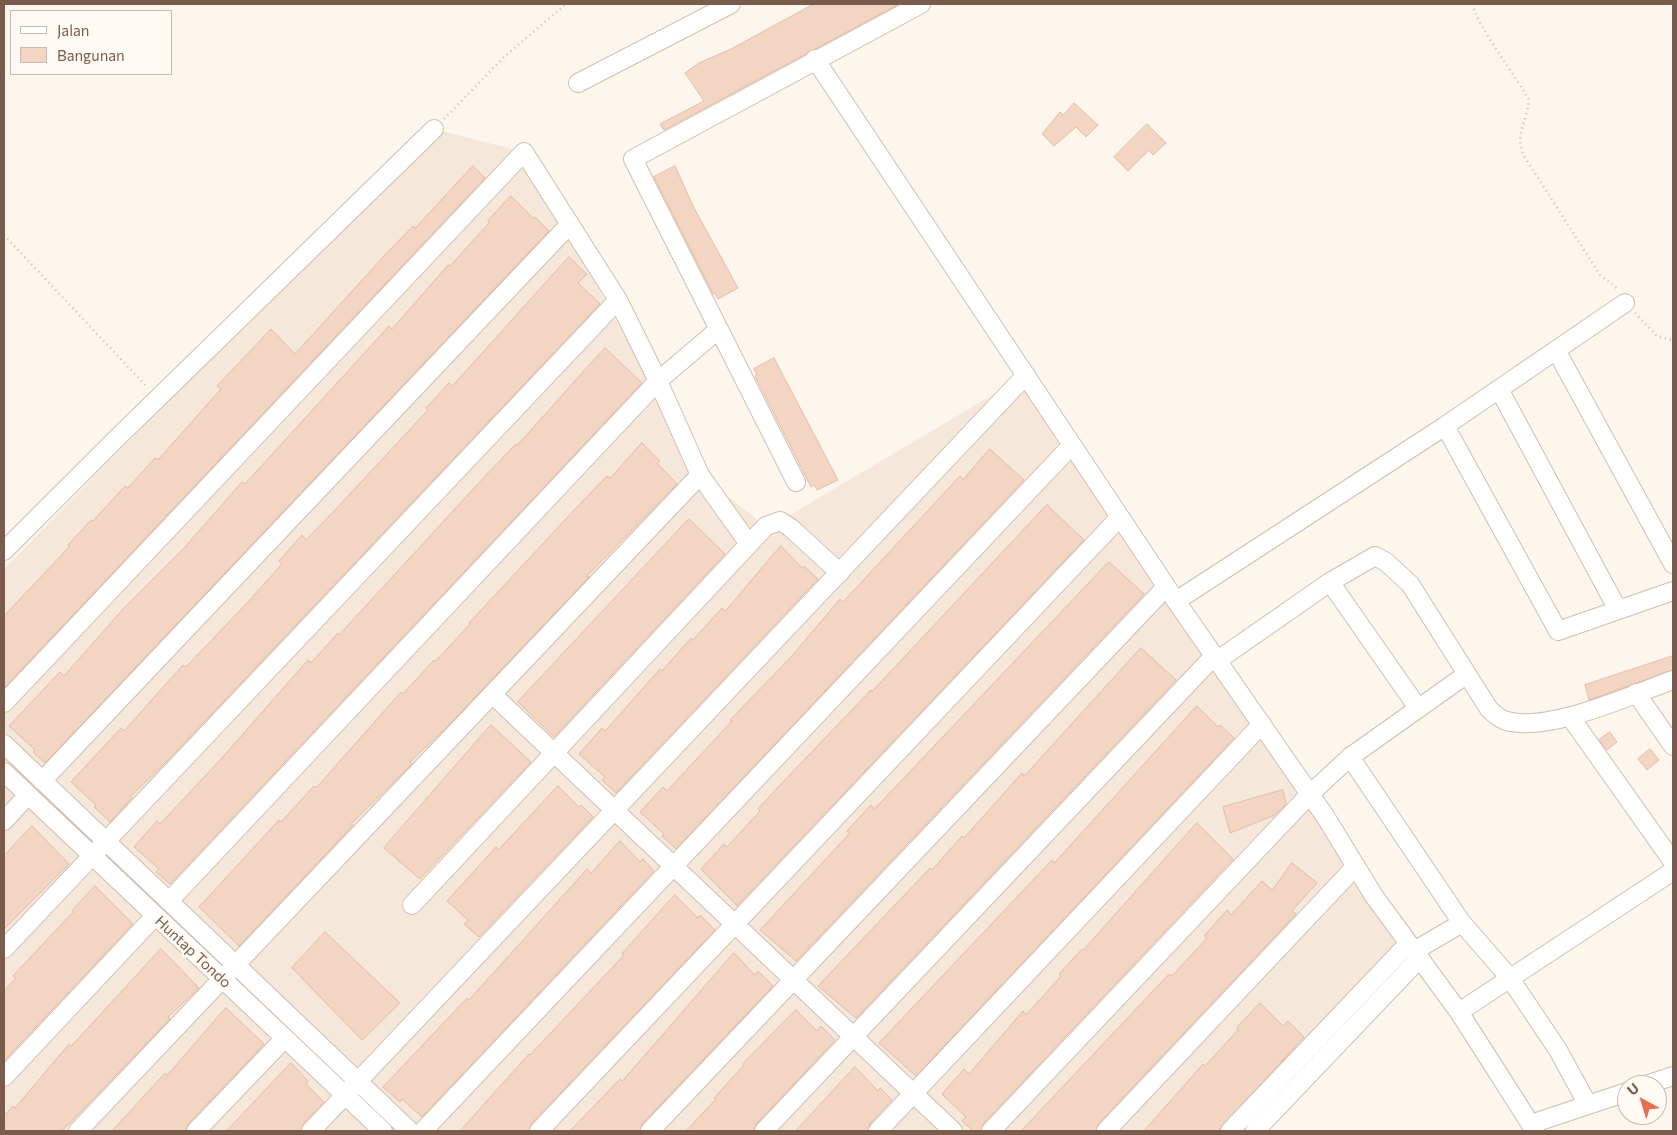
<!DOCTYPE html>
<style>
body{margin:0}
#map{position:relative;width:1677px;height:1135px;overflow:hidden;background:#fdf6ec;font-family:Commissioner,sans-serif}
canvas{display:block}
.frame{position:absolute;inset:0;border:5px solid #7a5c4d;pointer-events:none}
.legend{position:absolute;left:10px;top:10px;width:162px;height:65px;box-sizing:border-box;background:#fffaf3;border:1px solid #cabbb1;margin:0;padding:6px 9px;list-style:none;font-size:15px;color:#7a5c4d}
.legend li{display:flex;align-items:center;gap:10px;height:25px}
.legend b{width:25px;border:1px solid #cabbb1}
.north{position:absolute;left:1617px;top:1075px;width:50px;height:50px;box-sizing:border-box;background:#fffaf3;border:1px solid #cabbb1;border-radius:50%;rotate:321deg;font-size:14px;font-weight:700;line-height:20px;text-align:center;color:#7a5c4d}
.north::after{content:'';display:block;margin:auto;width:18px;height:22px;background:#e76f51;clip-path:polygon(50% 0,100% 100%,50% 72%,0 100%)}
</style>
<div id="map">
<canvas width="1677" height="1135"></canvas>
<div class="frame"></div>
<ul class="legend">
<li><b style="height:6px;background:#fff"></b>Jalan</li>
<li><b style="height:14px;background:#f3d5c3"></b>Bangunan</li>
</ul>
<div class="north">U</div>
</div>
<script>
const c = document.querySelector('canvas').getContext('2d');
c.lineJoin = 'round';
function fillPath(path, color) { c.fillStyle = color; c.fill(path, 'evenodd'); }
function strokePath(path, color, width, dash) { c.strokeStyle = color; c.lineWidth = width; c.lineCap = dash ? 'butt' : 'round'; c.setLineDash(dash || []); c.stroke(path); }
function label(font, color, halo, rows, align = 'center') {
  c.font = font + ' Commissioner,sans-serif'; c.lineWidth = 5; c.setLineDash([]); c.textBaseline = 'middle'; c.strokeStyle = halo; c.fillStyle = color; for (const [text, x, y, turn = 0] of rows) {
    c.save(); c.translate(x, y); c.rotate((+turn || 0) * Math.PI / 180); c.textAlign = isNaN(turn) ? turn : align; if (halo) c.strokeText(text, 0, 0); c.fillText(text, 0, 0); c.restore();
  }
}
const residential = new Path2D(`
 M434 129 524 152 700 475 766 526 780 521 1026 375 1420 958 1255 1131H4V569Z`);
const building = new Path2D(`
 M814 4H899L664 130 660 124 704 101 685 73 699 63 731 49Z
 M1074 103 1098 125 1086 137 1076 127 1054 146 1042 134 1060 112 1063 115Z
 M1147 124 1166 143 1153 155 1149 150 1128 171 1114 157Z
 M473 166 485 178 4 688V616L70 546 68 545 91 520 93 521 125 486 128 488 155 458 158 460 221 389 217 386 271 329 295 354 384 256 413 226 415 228Z
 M675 166 694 208 738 288 718 299 715 293 713 294 654 177Z
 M511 196 534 219 535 217 549 231 45 763 33 752 35 750 9 726 60 672 64 676 123 609 185 547 242 482 245 484 389 326 392 329 448 265 450 266 489 223 488 221Z
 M569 257 587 274 578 283 600 304 166 762 131 796 132 798 110 822 94 807 96 805 71 782 121 728 124 731 183 665 186 667 248 602 282 564 279 561 302 535 306 540 335 510 428 410 426 408 449 383 452 386Z
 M605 348 642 383 170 884 156 872 159 869 134 847 157 821 160 824 221 759 308 660 311 663 338 633 339 635 487 474 516 444 517 445Z
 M774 358 838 480 817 490 814 485 811 487 755 376 757 375 754 369Z
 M642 443 660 461 657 463 677 484 587 576 589 577 446 728 410 762 412 764 351 824 353 825 239 946 199 907 279 820 281 822 314 786 316 788 401 692 403 694 434 660 435 662 470 624 469 623 577 507 607 476 610 478Z
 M990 449 1024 480 676 849 662 836 664 834 640 812 663 787 667 791 732 721 730 720 791 657 840 599 843 602 960 476 963 479Z
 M1047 505 1084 540 737 906 701 869 724 844 727 847 760 811 758 809 781 784 871 690 872 691Z
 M689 519 725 554 554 737 518 702Z
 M781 546 802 568 804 566 818 579 616 793 602 780 605 777 579 754 602 728 605 731 660 669 662 671 691 638 693 640 722 608 725 611Z
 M1109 562 1144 594 796 961 760 930 850 833 847 831 871 805 874 809Z
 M1141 648 1176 680 856 1018 818 986 930 868 932 870 962 836 964 838 1022 773 1024 776Z
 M1673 656V670L1589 700 1585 685Z
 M1197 706 1218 727 1220 725 1234 738 916 1076 879 1043 1052 860 1054 863Z
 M491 725 531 762 420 879 384 848Z
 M1610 732 1617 742 1607 750 1599 740Z
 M1650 749 1659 760 1647 770 1638 759Z
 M558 786 579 807 581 805 593 817 479 937 464 924 468 920 447 901 496 847 498 850Z
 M1283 790 1286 804 1275 815 1230 833 1223 807Z
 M1197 823 1233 859 983 1124 981 1131H973L962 1121 966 1117 942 1094 964 1069 969 1074 1023 1011 1026 1015 1061 976 1059 974 1082 949 1083 950Z
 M32 826 69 864 4 929V856Z
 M620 841 640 862 643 859 654 871 422 1117 402 1099 400 1102 383 1087 467 998 469 1000 587 869 591 873Z
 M1292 863 1317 883 1292 911 1296 914 1098 1124 1096 1131H1021L1169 974 1172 976 1207 938 1204 936 1227 910 1231 915 1262 881 1272 890Z
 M95 886 133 924 4 1061V991L16 978 13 976 73 912 72 911Z
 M675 895 698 918 700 915 715 930 531 1124 529 1131H460L529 1054 530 1055 624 955 622 954Z
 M325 932 400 1003 362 1040 292 968Z
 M161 949 199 988 168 1017 170 1019 62 1131H4V1116L13 1106 15 1108 69 1044 71 1046Z
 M734 953 755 975 758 971 773 986 642 1124 640 1131H570L620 1079 622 1081Z
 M1260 1003 1283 1026 1288 1021 1304 1037 1218 1131H1144L1203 1064 1205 1066 1238 1030 1237 1028Z
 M226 1008 264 1044 188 1124 186 1131H112L165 1073 167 1075Z
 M796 1010 817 1031 821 1026 835 1040 756 1124 754 1131H686L716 1099 714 1098 744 1065 743 1064Z
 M291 1063 308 1081 306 1084 324 1102 303 1124 301 1131H227Z
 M855 1067 878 1091 880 1088 892 1100 870 1124 868 1131H796Z`);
const path = new Path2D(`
 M1473 4C1474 22 1518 79 1529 100 1527 122 1514 135 1524 156L1600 275 1618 289
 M444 119 504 57 566 4
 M4 235 148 388
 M1635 313 1657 336 1673 340`);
const street = new Path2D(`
 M815 59 1176 601 1325 816 1374 896 1459 1012 1535 1131
 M578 83 731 4
 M1556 350 1673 564
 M1499 389 1618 610
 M1445 426 1558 631 1673 591
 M796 482 633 159 921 4
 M4 551 117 438 434 129
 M1330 582 1418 708
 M1176 601 1445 426 1625 303
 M1218 660 1330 582 1375 556 1386 562 1410 584 1489 709C1493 713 1499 718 1504 720 1545 735 1633 694 1673 680
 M1636 693 1673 746
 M493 695 953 1131
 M4 703 524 152 618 300 658 381 700 475 749 544
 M1571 718 1673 862
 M4 744 410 1131
 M1350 757 1467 674
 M4 772 383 1131
 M42 781 570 224
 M4 821 28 795
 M169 901 658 381 719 329
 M412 905 766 526 780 521 791 528 840 573
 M4 949 618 300
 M1414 951 1462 923
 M1459 1012 1673 871
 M4 1077 155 916
 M1646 1085 1673 1076
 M1531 1124 1627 1092
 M78 1131 700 475
 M196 1131 285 1038
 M311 1131 1026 375
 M423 1131 1072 445
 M539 1131 1120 517
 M650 1131 1166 587
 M764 1131 1215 655
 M878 1131 1262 724
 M991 1131 1310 794 1350 757 1462 923 1509 977 1558 1050 1588 1105
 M1106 1131 1356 866
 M1230 1131 1408 944
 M1255 1131 1420 958`);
const streetNames = [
 ["Huntap Tondo",193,952,43]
];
fillPath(residential, '#f5e8da');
fillPath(building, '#f3d5c3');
strokePath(building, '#e6bba3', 1);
strokePath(street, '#d1beb0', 20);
strokePath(path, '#d9b8a5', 2.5, [1, 4]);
strokePath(street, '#fff', 18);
label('15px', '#7a5c4d', '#fffaf3', streetNames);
</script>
